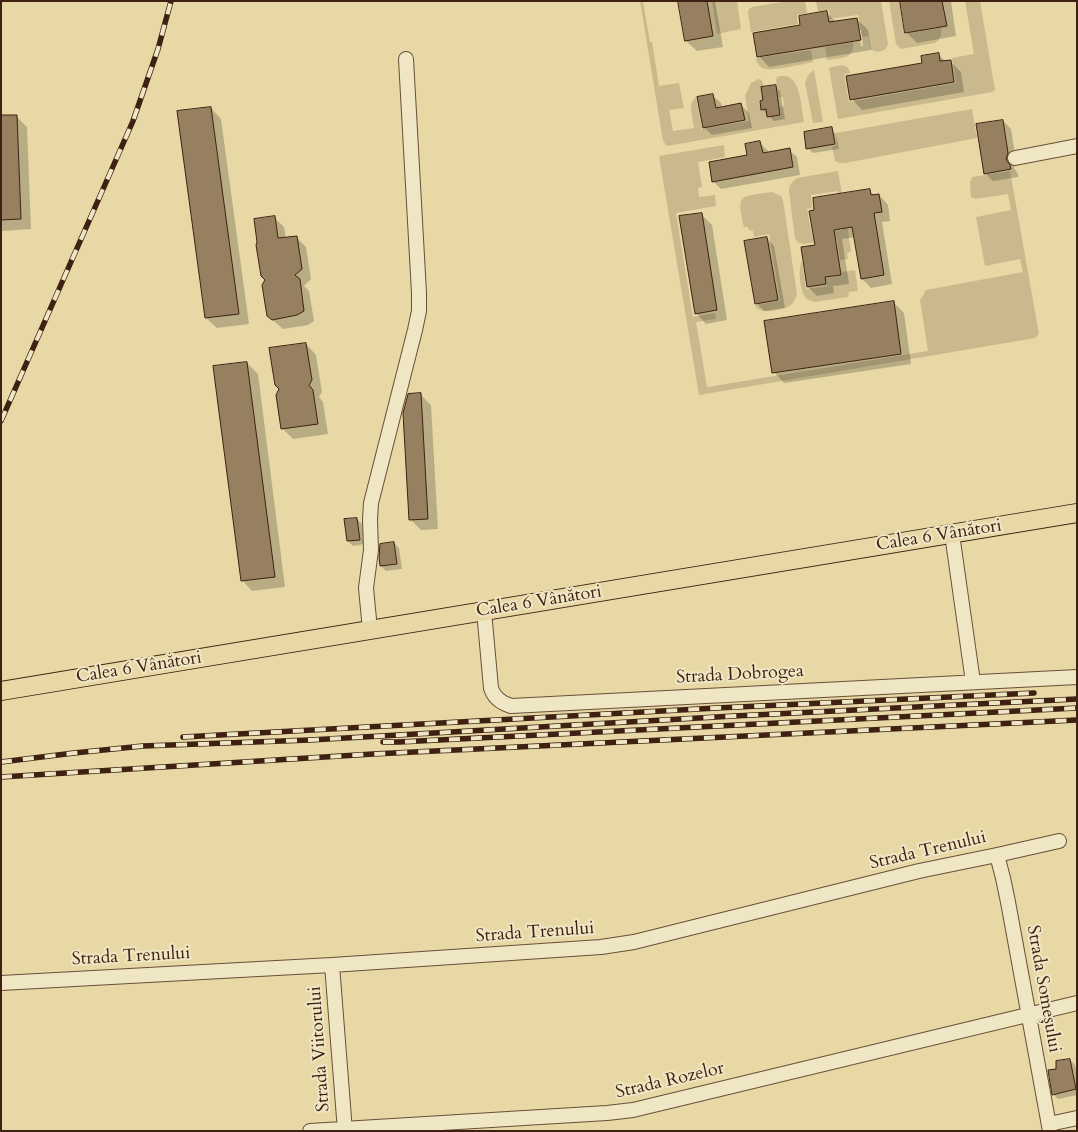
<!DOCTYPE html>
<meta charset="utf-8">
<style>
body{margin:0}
#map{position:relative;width:1078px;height:1132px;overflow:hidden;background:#e7d8a5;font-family:Cardo,serif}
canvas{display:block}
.frame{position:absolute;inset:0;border:2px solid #3f2113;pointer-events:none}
</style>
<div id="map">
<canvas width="1078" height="1132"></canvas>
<div class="frame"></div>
</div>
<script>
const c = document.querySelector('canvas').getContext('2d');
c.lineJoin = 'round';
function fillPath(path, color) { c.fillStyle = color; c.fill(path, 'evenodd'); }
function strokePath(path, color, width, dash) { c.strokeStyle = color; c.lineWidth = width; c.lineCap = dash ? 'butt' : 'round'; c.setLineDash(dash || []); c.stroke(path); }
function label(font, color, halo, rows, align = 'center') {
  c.font = font + ' Cardo,serif'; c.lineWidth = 4; c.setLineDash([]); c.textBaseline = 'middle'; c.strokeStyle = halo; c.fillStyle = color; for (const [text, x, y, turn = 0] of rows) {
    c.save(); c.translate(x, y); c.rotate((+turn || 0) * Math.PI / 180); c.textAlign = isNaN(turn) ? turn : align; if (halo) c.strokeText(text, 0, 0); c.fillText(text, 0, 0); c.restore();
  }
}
const green = new Path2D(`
 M640 1H643L650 42H652L659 86 679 83 684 108 669 110 673 131 694 128C693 117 687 104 696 97L702 129 749 121 745 96 751 83 759 79 762 81 764 86 761 87 763 100 759 101 761 110H766L767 117 781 115 780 107 784 106 783 97H779L776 80 777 77C801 68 801 108 804 122L667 146 663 141Z
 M712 1H737L741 29 717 34Z
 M788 1H805L807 13 797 15 798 24 751 32 748 12 749 9 752 7Z
 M816 1H881L888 44C886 50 883 51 877 52L870 49 868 36 862 37 858 15 830 19 829 10 818 11Z
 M889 1H899L904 34 941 28C942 35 941 39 935 43L901 49 896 44Z
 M965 1H980L995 90 992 92 838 119 829 68C837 66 848 62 850 73L844 75 849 102 956 83 952 58 974 54Z
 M853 42C855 59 841 58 827 60L825 47Z
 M811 50 813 62C804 64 773 71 766 69 760 68 757 64 756 58Z
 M814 70 823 122 813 123 805 83 808 75Z
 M972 109 977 138 845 163H839L835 161 832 147 837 145 836 133Z
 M724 145 725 157 698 162 702 187 698 188 699 197 715 195 716 206 676 213 693 317 715 313 716 319 696 322 707 387 928 351 920 300 926 290 1023 272 1020 259 985 266 976 217 1011 210 1008 194 975 199 971 197 970 183 972 177 1010 171 1039 334 1035 338 699 395 659 156Z
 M838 171 843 200 840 201 838 191 811 195 812 208 807 209 812 235 843 230 840 211H845L851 252 847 253 848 259 840 260 837 239 804 244 799 243 795 239 789 191C789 185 792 182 797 178Z
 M772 192 781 196 783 200 797 294C794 306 788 308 776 310 768 312 764 312 756 308V305L780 301 769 234 754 237 753 231 749 230 748 227H744C737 193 738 197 772 192Z
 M802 261 806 289 827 286 826 278 842 276V272L855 270 858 291 849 292 848 297 815 302C810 301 805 299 803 293 800 286 798 267 802 261Z`);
const shadow = new Path2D(`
 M679 1H715L723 47 697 51 686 41Z
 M901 1H951L956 36 917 43 906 32Z
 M827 13 837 23 857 19 868 30 871 50 769 67 759 56 801 26ZM858 30H861L863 46H861Z
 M938 54 946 62 950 61 961 72 964 92 862 110 852 99 924 65Z
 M775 86 780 91 785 119 774 121 762 109 765 101Z
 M713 96 721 103 722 108 741 105 749 113 752 128 712 135 704 127Z
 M211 108 221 119 249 324 217 328 206 318Z
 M16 116 27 127 31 229 1 231V117Z
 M1003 121 1011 129 1016 161 1014 168 1018 174V177L993 181 985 173Z
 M831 129 836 134 839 149 813 153 808 148Z
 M760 143 768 151V153L789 150 797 157 800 175 721 189 713 181 749 156Z
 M870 191 875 196 879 195 888 205 890 221 882 222 892 284 871 288 862 279 855 237 842 239 849 284 833 286 834 293 817 296 808 287 816 246Z
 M701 214 712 225 727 320 706 324 696 313Z
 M274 217 284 227 286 239 296 237 306 247 311 279 304 286 309 291 314 321 308 325 283 329 268 316 266 280Z
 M767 238 774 246 785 308 764 311 756 303Z
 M893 302 904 313 911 364 784 383 774 372Z
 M306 344 316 355 322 392 319 397 323 402 328 434 293 439 282 428 280 389Z
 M247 363 258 374 285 587 252 591 242 580Z
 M421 395 431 405 438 529 421 530 410 519Z
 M357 519 362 524 364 544 353 546 348 541Z
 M394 543 399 548 402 569 386 571 381 566Z
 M1070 1060 1075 1065 1077 1074V1095L1058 1099 1053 1094 1057 1070Z`);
const building = new Path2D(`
 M678 1H707L713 36 685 41Z
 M900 1H942L947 26 905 33Z
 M827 11 829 22 857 18 861 40 757 57 753 33 800 25 799 16Z
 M939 53 940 61 951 60 954 82 850 100 846 76 922 63 921 56Z
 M776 85 780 115 767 117 766 109 761 110 760 101 763 100 761 87Z
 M713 94 716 108 741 103 745 120 703 128 697 97Z
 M211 107 239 314 205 318 177 111Z
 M1 115H17L21 219 1 220Z
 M1003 120 1008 153 1006 159 1010 165 1011 169 984 174 976 124Z
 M832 127 835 144 806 149 804 132Z
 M760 141 763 153 790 148 793 167 712 182 709 162 747 155 745 144Z
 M870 189 871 195 879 194 882 212 874 213 884 275 861 279 852 227 834 230 841 275 825 277 826 284 807 287 801 247 815 245 809 211 814 210 813 198Z
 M702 213 717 310 695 314 679 216Z
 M275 216 278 238 297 236 302 269 295 275 300 279 304 311 297 315 272 320 267 316 262 285 265 280 261 276 256 245 257 242 254 219Z
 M767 237 778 300 755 304 744 241Z
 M894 301 901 354 772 373 764 321Z
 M306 343 312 380 309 385 313 390 318 424 281 429 276 395 279 389 275 385 269 348Z
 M247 362 275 577 241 581 213 366Z
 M421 393 428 519 409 520 403 413 408 394Z
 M357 518 360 540 347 541 344 519Z
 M394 542 397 564 380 566 379 557 380 544Z
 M1070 1059 1076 1089 1052 1095 1048 1070 1056 1069V1061Z`);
const minor = new Path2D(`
 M1015 158 1077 146
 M952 534 973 682
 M484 611 491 688C494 698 501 703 511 706L1077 677
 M370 630 366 588 371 550 370 520 371 503 415 330 419 311V293L406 59
 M997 855 1003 878 1008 902 1050 1131
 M332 965 345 1131
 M1 983 332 965 601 947 634 942 670 933 919 871 997 855 1059 841
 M1049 1124 1077 1118
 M310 1131 607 1113 633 1110 1077 1003`);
const major = new Path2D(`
 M1 691 1077 513`);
const rail = new Path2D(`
 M1 421 133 121 158 49 171 1
 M183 737 717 708 1034 693
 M383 742H399L1077 708
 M1 762 74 753 143 746 310 740 734 716 1077 699
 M1 777 373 754 1077 720`);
const streetNames = [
 ["Calea 6 Vânători",939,536,-9],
 ["Calea 6 Vânători",539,602,-9],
 ["Calea 6 Vânători",139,668,-9],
 ["Strada Dobrogea",740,675,-3],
 ["Strada Trenului",928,851,-13],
 ["Strada Trenului",535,933,-4],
 ["Strada Trenului",131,957,-3],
 ["Strada Someșului",1043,989,80],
 ["Strada Viitorului",320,1049,-94],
 ["Strada Rozelor",670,1081,-13]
];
fillPath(green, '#cab98c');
fillPath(shadow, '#0003');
fillPath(building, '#96805f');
strokePath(building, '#3f2113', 1);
strokePath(minor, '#694f38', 16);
strokePath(major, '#3f2113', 20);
strokePath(minor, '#efe6c4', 14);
strokePath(major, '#e7d8a5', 18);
strokePath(rail, '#3f2113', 5.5);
strokePath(rail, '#efe6c4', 4, [11]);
label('18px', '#3f2113', '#efe6c4', streetNames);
</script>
